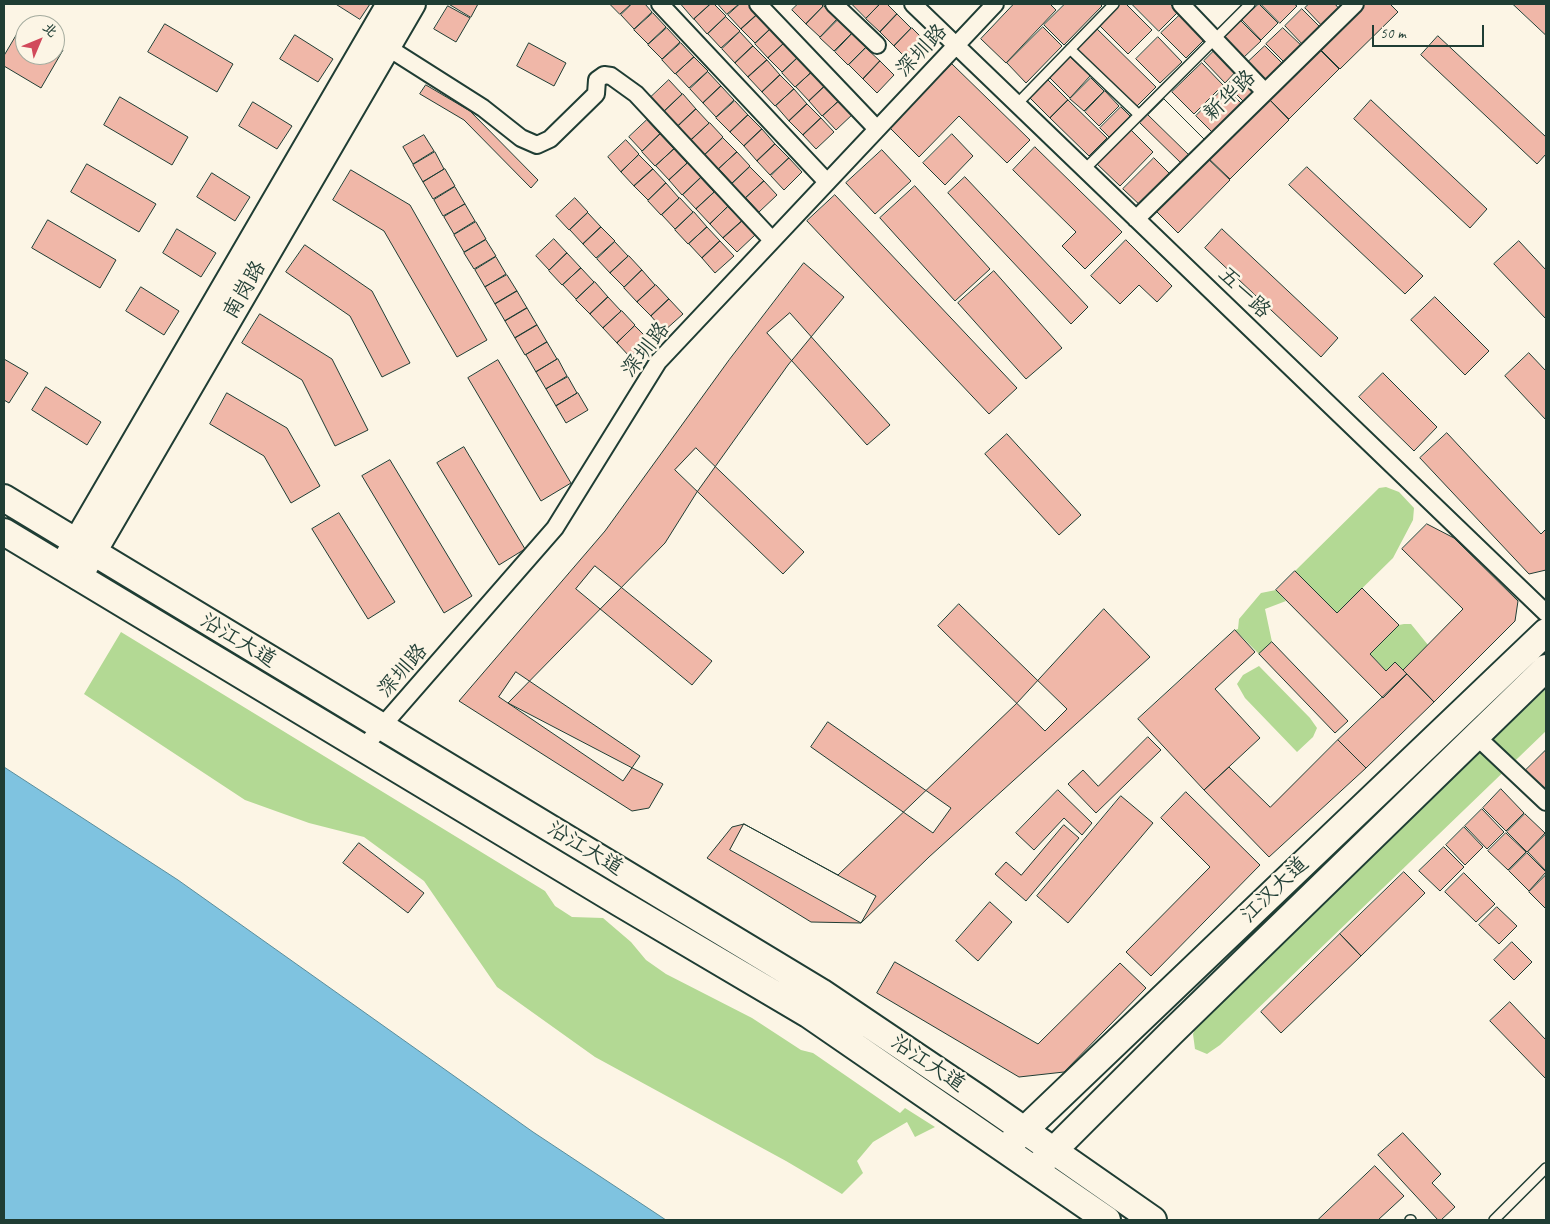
<!DOCTYPE html>
<meta charset="utf-8">
<style>
body{margin:0}
#map{position:relative;width:1550px;height:1224px;overflow:hidden;background:#fcf5e5;font-family:Caveat,"LXGW WenKai TC",sans-serif}
canvas{display:block}
.frame{position:absolute;inset:0;border:5px solid #1f3d34;pointer-events:none}
.north{position:absolute;left:15px;top:15px;width:50px;height:50px;box-sizing:border-box;background:#fcf5e5;border:1px solid #a4ab9e;border-radius:50%;rotate:45deg;font-size:14px;font-weight:700;line-height:20px;text-align:center;color:#1f3d34}
.north::after{content:'';display:block;margin:auto;width:18px;height:22px;background:#d1495b;clip-path:polygon(50% 0,100% 100%,50% 72%,0 100%)}
.scale{position:absolute;left:1372px;top:25px;width:112px;height:22px;box-sizing:border-box;border:2px solid #1f3d34;border-top:0;padding-left:6px;font-size:15px;line-height:18px;white-space:nowrap;color:#1f3d34;-webkit-text-stroke:4px #fcf5e5;paint-order:stroke}
</style>
<div id="map">
<canvas width="1550" height="1224"></canvas>
<div class="frame"></div>
<div class="north">北</div>
<div class="scale">50 m</div>
</div>
<script>
const c = document.querySelector('canvas').getContext('2d');
c.lineJoin = 'round';
function fillPath(path, color) { c.fillStyle = color; c.fill(path, 'evenodd'); }
function strokePath(path, color, width, dash) { c.strokeStyle = color; c.lineWidth = width; c.lineCap = dash ? 'butt' : 'round'; c.setLineDash(dash || []); c.stroke(path); }
function label(font, color, halo, rows, align = 'center') {
  c.font = font + ' Caveat,"LXGW WenKai TC",sans-serif'; c.lineWidth = 5; c.setLineDash([]); c.textBaseline = 'middle'; c.strokeStyle = halo; c.fillStyle = color; for (const [text, x, y, turn = 0] of rows) {
    c.save(); c.translate(x, y); c.rotate((+turn || 0) * Math.PI / 180); c.textAlign = isNaN(turn) ? turn : align; if (halo) c.strokeText(text, 0, 0); c.fillText(text, 0, 0); c.restore();
  }
}
const green = new Path2D(`
 M1386 487 1399 492 1414 508 1413 520 1393 558 1337 613 1295 571 1379 488Z
 M1276 590 1286 601 1265 609 1272 642 1259 654 1235 630 1238 629 1239 619 1261 593Z
 M1404 624H1411L1428 645 1403 670 1395 662 1386 671 1370 654 1399 625Z
 M121 632 545 891 555 906 572 917 603 918 631 942 646 960 666 974 752 1018 801 1050 813 1053 900 1113 905 1108 935 1127 915 1137 907 1122 873 1142 857 1161 863 1173 842 1194 786 1161 595 1057 497 987 424 881 364 837 309 823 245 800 84 694Z
 M1259 666 1310 718 1317 728 1313 737 1297 752 1245 698 1237 684 1243 675Z
 M1546 689V731L1220 1045 1207 1054 1195 1049 1193 1034 1201 1016Z`);
const water = new Path2D(`
 M4 767 178 880 533 1132 666 1220H4Z`);
const building = new Path2D(`
 M336 4H370L360 19Z
 M449 4H478L471 17Z
 M610 4H631L620 14Z
 M632 4H645L652 12 634 29 621 15Z
 M681 4H710L694 19Z
 M711 4H714L726 16 707 34 694 19Z
 M718 4H739L727 14Z
 M740 4H752L760 12 741 29 728 15Z
 M798 4H821L823 6 806 24 792 10Z
 M852 4H880L866 18Z
 M880 4H887L897 14 880 32 866 19Z
 M1014 4H1050L1056 10 1006 63 981 39Z
 M1065 4H1100L1102 6 1064 45 1044 25Z
 M1119 4H1126L1152 30 1128 54 1098 24Z
 M1132 4H1170L1178 12 1159 31Z
 M1259 4 1278 23 1261 40 1242 20Z
 M1261 4H1294L1297 6 1280 23Z
 M1309 4H1335L1341 11 1324 28 1305 8Z
 M1358 4H1390L1398 12 1340 69 1316 45Z
 M1513 4H1546V35Z
 M448 6 470 18 456 42 434 29Z
 M824 6 837 19 820 37 806 24Z
 M1302 9 1322 29 1304 46 1285 26Z
 M760 12 773 26 755 43 741 29Z
 M653 13 666 27 648 44 634 30Z
 M897 14 911 28 894 46 880 32Z
 M1181 14 1206 38 1186 58 1161 33Z
 M726 17 740 31 721 48 708 34Z
 M838 20 852 33 834 51 820 38Z
 M1241 21 1261 41 1243 58 1224 38Z
 M165 24 233 64 217 92 148 52Z
 M22 26 25 28V55H55V46L63 50 41 88 4 66V56Z
 M773 27 786 41 768 58 755 44Z
 M1043 27 1062 46 1026 83 1007 63Z
 M1095 27 1156 87 1136 107 1075 48Z
 M667 28 680 42 662 59 648 45Z
 M912 28 926 42 908 60 894 46Z
 M1283 28 1303 47 1286 64 1266 44Z
 M740 32 753 46 735 63 722 49Z
 M852 34 866 47 848 65 835 52Z
 M295 35 333 59 318 82 280 59Z
 M1438 36 1546 137V154L1537 164 1421 55Z
 M1158 37 1182 62 1160 83 1136 59Z
 M787 41 800 55 782 72 768 58Z
 M529 43 566 63 554 86 517 66Z
 M681 43 694 57 675 74 662 60Z
 M1315 45 1339 69 1289 119 1265 95Z
 M753 46 767 60 748 77 735 63Z
 M1265 46 1284 65 1267 82 1247 63Z
 M866 48 880 61 863 79 849 65Z
 M1217 48 1238 69 1225 83 1204 61Z
 M800 56 814 70 795 87 782 73Z
 M1069 56 1090 76 1070 98 1049 77Z
 M694 57 708 71 689 88 676 74Z
 M767 60 780 75 762 92 748 77Z
 M880 61 894 75 877 93 863 79Z
 M1202 63 1223 85 1194 114 1172 92Z
 M952 64 1030 140 1007 163 959 116 919 157 890 128Z
 M814 70 827 84 809 101 796 87Z
 M708 72 721 86 703 103 690 89Z
 M1240 72 1257 89 1244 102 1227 85Z
 M780 75 794 89 775 106 762 92Z
 M1091 78 1104 91 1084 111 1070 99Z
 M669 80 682 94 664 111 651 97Z
 M1048 80 1068 100 1050 118 1030 98Z
 M827 84 841 99 822 116 809 101Z
 M426 85 470 111 538 180 531 188 464 120 420 94Z
 M721 86 734 100 716 117 703 103Z
 M1225 87 1242 104 1213 133 1196 116Z
 M794 89 807 104 789 121 776 106Z
 M1105 91 1119 106 1099 126 1085 112Z
 M683 94 696 109 678 126 664 112Z
 M1265 95 1289 120 1230 179 1205 155Z
 M120 97 188 137 172 165 104 125Z
 M841 99 854 113 836 130 823 116Z
 M1164 99 1205 140 1182 164 1140 123Z
 M1164 99 1205 140 1190 156 1148 115Z
 M1068 100 1107 138 1089 156 1050 118Z
 M1371 100 1487 209 1470 228 1354 119Z
 M735 101 748 115 730 132 716 118Z
 M253 102 292 126 277 149 239 126Z
 M807 104 821 118 803 135 789 121Z
 M1121 107 1130 116 1109 137 1100 128Z
 M696 109 709 123 691 140 678 126Z
 M748 115 762 129 744 146 730 132Z
 M821 118 834 132 816 149 803 135Z
 M647 120 660 134 642 151 629 137Z
 M710 123 723 137 704 155 691 140Z
 M762 129 775 144 757 161 744 146Z
 M1130 129 1153 152 1120 186 1096 163Z
 M660 134 674 149 655 166 642 152Z
 M952 134 973 156 945 185 923 163Z
 M424 135 434 151 413 164 403 147Z
 M723 138 737 152 718 169 705 155Z
 M626 140 639 154 621 172 608 157Z
 M775 144 789 158 770 175 757 161Z
 M1035 147 1122 232 1085 269 1062 246 1076 232 1013 170Z
 M674 149 687 163 669 180 656 166Z
 M882 150 911 181 875 214 846 183Z
 M435 152 444 169 423 182 413 165Z
 M737 152 750 166 732 183 719 169Z
 M639 155 653 169 634 186 621 172Z
 M1204 155 1230 180 1178 233 1152 207Z
 M789 158 802 172 784 190 771 176Z
 M1154 158 1173 177 1143 208 1123 189Z
 M688 163 701 177 682 195 669 180Z
 M87 164 156 204 139 232 71 192Z
 M750 167 764 181 745 198 732 184Z
 M1307 167 1423 276 1405 294 1289 185Z
 M445 169 455 186 433 199 423 182Z
 M653 169 666 183 648 200 634 186Z
 M351 170 410 205 487 340 457 357 384 231 333 200Z
 M212 173 250 197 235 221 197 197Z
 M965 177 1088 307 1071 324 948 193Z
 M701 178 714 192 696 209 683 195Z
 M764 181 777 195 759 212 746 198Z
 M666 183 679 198 661 215 648 201Z
 M915 186 990 269 955 301 880 218Z
 M455 187 465 204 443 216 434 200Z
 M715 192 728 206 710 224 696 209Z
 M835 195 1017 388 989 414 807 221Z
 M575 198 588 212 569 230 556 216Z
 M680 198 693 212 675 229 662 215Z
 M465 204 475 221 454 234 444 217Z
 M728 207 742 221 723 238 710 224Z
 M694 212 707 227 688 244 675 230Z
 M588 213 601 227 583 244 570 230Z
 M48 220 116 260 100 288 32 248Z
 M742 221 755 235 737 252 723 238Z
 M476 222 486 239 464 252 454 235Z
 M601 227 615 241 596 258 583 244Z
 M707 227 720 241 702 258 689 244Z
 M177 229 216 253 201 277 163 253Z
 M1222 229 1338 338 1321 357 1205 248Z
 M554 239 567 253 549 270 536 256Z
 M486 240 496 256 474 269 464 253Z
 M1126 240 1172 286 1157 302 1139 285 1120 304 1091 276Z
 M720 241 734 256 715 273 702 258Z
 M1519 241 1546 270V319L1494 264Z
 M615 242 628 256 610 273 597 259Z
 M305 245 372 291 410 363 382 377 350 316 286 272Z
 M567 253 581 268 562 285 549 271Z
 M629 256 642 270 624 287 610 273Z
 M496 257 506 274 485 287 475 270Z
 M804 263 844 297 788 365 697 492 665 543 508 703 663 784 649 808 632 811 459 701 605 531 729 360Z
 M581 268 594 282 576 299 563 285Z
 M642 270 655 285 637 302 624 288Z
 M994 271 1062 348 1026 379 958 303Z
 M507 275 517 291 495 304 485 287Z
 M595 282 608 297 590 314 576 300Z
 M656 285 669 299 651 316 637 302Z
 M141 287 179 311 164 335 126 311Z
 M517 291 527 308 505 321 495 304Z
 M608 297 621 311 603 328 590 314Z
 M1435 297 1489 351 1465 375 1411 320Z
 M669 299 683 314 664 331 651 316Z
 M527 308 537 325 515 338 505 321Z
 M622 311 635 325 617 343 603 328Z
 M790 313 890 425 867 445 767 333Z
 M260 314 332 359 368 430 335 446 302 380 242 343Z
 M537 325 547 342 525 355 515 338Z
 M635 326 649 340 630 357 617 343Z
 M547 342 557 359 536 372 526 355Z
 M1529 353 1546 371V420L1505 376Z
 M4 359 28 373 9 403 4 400Z
 M558 359 567 376 546 389 536 372Z
 M498 360 571 483 541 501 468 378Z
 M1383 373 1437 427 1414 451 1359 397Z
 M568 377 577 393 556 406 546 389Z
 M46 387 101 422 87 445 32 410Z
 M227 393 287 428 320 486 291 503 264 456 210 424Z
 M578 393 588 410 566 423 556 406Z
 M1447 433 1541 534 1546 529V570L1529 574 1420 458Z
 M1007 434 1081 515 1059 535 985 454Z
 M464 447 525 549 499 565 437 463Z
 M696 448 804 552 783 574 675 470Z
 M390 460 472 596 444 613 362 476Z
 M339 513 395 602 368 619 312 529Z
 M1427 524 1454 538 1518 601 1515 621 1434 702 1403 670 1463 609 1402 549Z
 M595 566 712 661 692 685 576 589Z
 M1295 571 1337 613 1362 588 1399 625 1370 654 1386 671 1395 662 1407 674 1383 698 1276 590Z
 M959 604 1067 709 1045 731 938 626Z
 M1104 609 1150 657 929 857 861 923 811 922 707 858 732 827 744 824 838 875 1017 703Z
 M1235 630 1255 652 1215 689 1260 738 1204 790 1138 719Z
 M1272 642 1348 721 1335 733 1259 654Z
 M516 672 640 756 623 781 499 697Z
 M1407 674 1434 702 1366 768 1338 740Z
 M828 722 951 808 933 833 811 747Z
 M1148 737 1161 750 1096 813 1068 784 1083 770 1098 786Z
 M1338 740 1366 768 1269 857 1204 790 1229 767 1270 807Z
 M1546 750V791L1526 770Z
 M1501 789 1524 813 1506 831 1483 808Z
 M1058 790 1092 823 1082 835 1064 818 1034 850 1016 833Z
 M1186 792 1260 865 1151 976 1126 952 1210 867 1161 818Z
 M1121 796 1153 823 1068 923 1037 896Z
 M1482 809 1504 832 1487 849 1465 826Z
 M1525 814 1545 833 1527 852 1507 832Z
 M744 824 876 896 861 923 730 850Z
 M1064 825 1079 838 1026 901 995 874 1006 862 1021 875Z
 M1464 827 1483 847 1465 865 1446 845Z
 M1506 833 1526 852 1508 870 1488 851Z
 M1546 834V871L1528 852Z
 M359 843 424 893 408 913 343 863Z
 M1444 847 1464 867 1440 891 1419 871Z
 M1527 853 1546 872 1529 891 1509 871Z
 M1404 872 1425 893 1361 956 1340 934Z
 M1464 873 1495 904 1476 922 1445 892Z
 M1546 875V909L1529 892Z
 M990 902 1012 922 978 961 956 941Z
 M1497 907 1517 926 1499 944 1479 925Z
 M1340 934 1361 956 1281 1033 1261 1012Z
 M1512 942 1532 962 1514 980 1494 960Z
 M895 962 1038 1044 1120 963 1146 988 1064 1072 1019 1077 877 993Z
 M1510 1002 1546 1040V1079L1490 1021Z
 M1403 1133 1441 1174 1432 1183 1455 1207 1441 1220H1438L1378 1155Z
 M1375 1166 1404 1196 1378 1220H1318Z`);
const lane = new Path2D(`
 M1070 49 1139 115 1250 4
 M1017 104 1114 4
 M1085 169 1139 115
 M1410 1220H1411
 M1494 1220 1546 1168`);
const street = new Path2D(`
 M660 4 827 182
 M758 4 877 129
 M834 4 877 45
 M913 4 1546 613
 M1181 4 1265 92
 M387 47 483 108 521 138 537 145 550 139 596 94 597 80 604 75 611 76 636 94 772 240
 M1136 219 1355 4
 M1476 736 1546 802
 M363 748 555 528 658 362 995 4`);
const secondary = new Path2D(`
 M61 567 389 4
 M79 578 413 4`);
const primary = new Path2D(`
 M4 498 821 992 981 1100 1153 1220
 M4 532 620 903 808 1014 1107 1220
 M1013 1141 1546 632
 M1041 1163 1171 1033 1546 668`);
const streetNames = [
 ["深圳路",922,51,-47],
 ["新华路",1230,96,-44],
 ["南岗路",245,290,-60],
 ["五一路",1244,293,44],
 ["深圳路",646,350,-52],
 ["沿江大道",238,641,31],
 ["深圳路",403,671,-49],
 ["沿江大道",585,849,31],
 ["江汉大道",1275,890,-44],
 ["沿江大道",928,1064,34]
];
fillPath(green, '#b3d994');
fillPath(water, '#7fc3e0');
strokePath(water, '#598d9b', 1);
fillPath(building, '#f0b7a8');
strokePath(building, '#1f3d34', 1);
strokePath(lane, '#1f3d34', 12);
strokePath(street, '#1f3d34', 20);
strokePath(secondary, '#1f3d34', 28);
strokePath(primary, '#1f3d34', 30);
strokePath(lane, '#fcf5e5', 9);
strokePath(street, '#fcf5e5', 16);
strokePath(secondary, '#fcf5e5', 24);
strokePath(primary, '#fcf5e5', 26);
label('21px', '#1f3d34', '#fcf5e5', streetNames);
</script>
